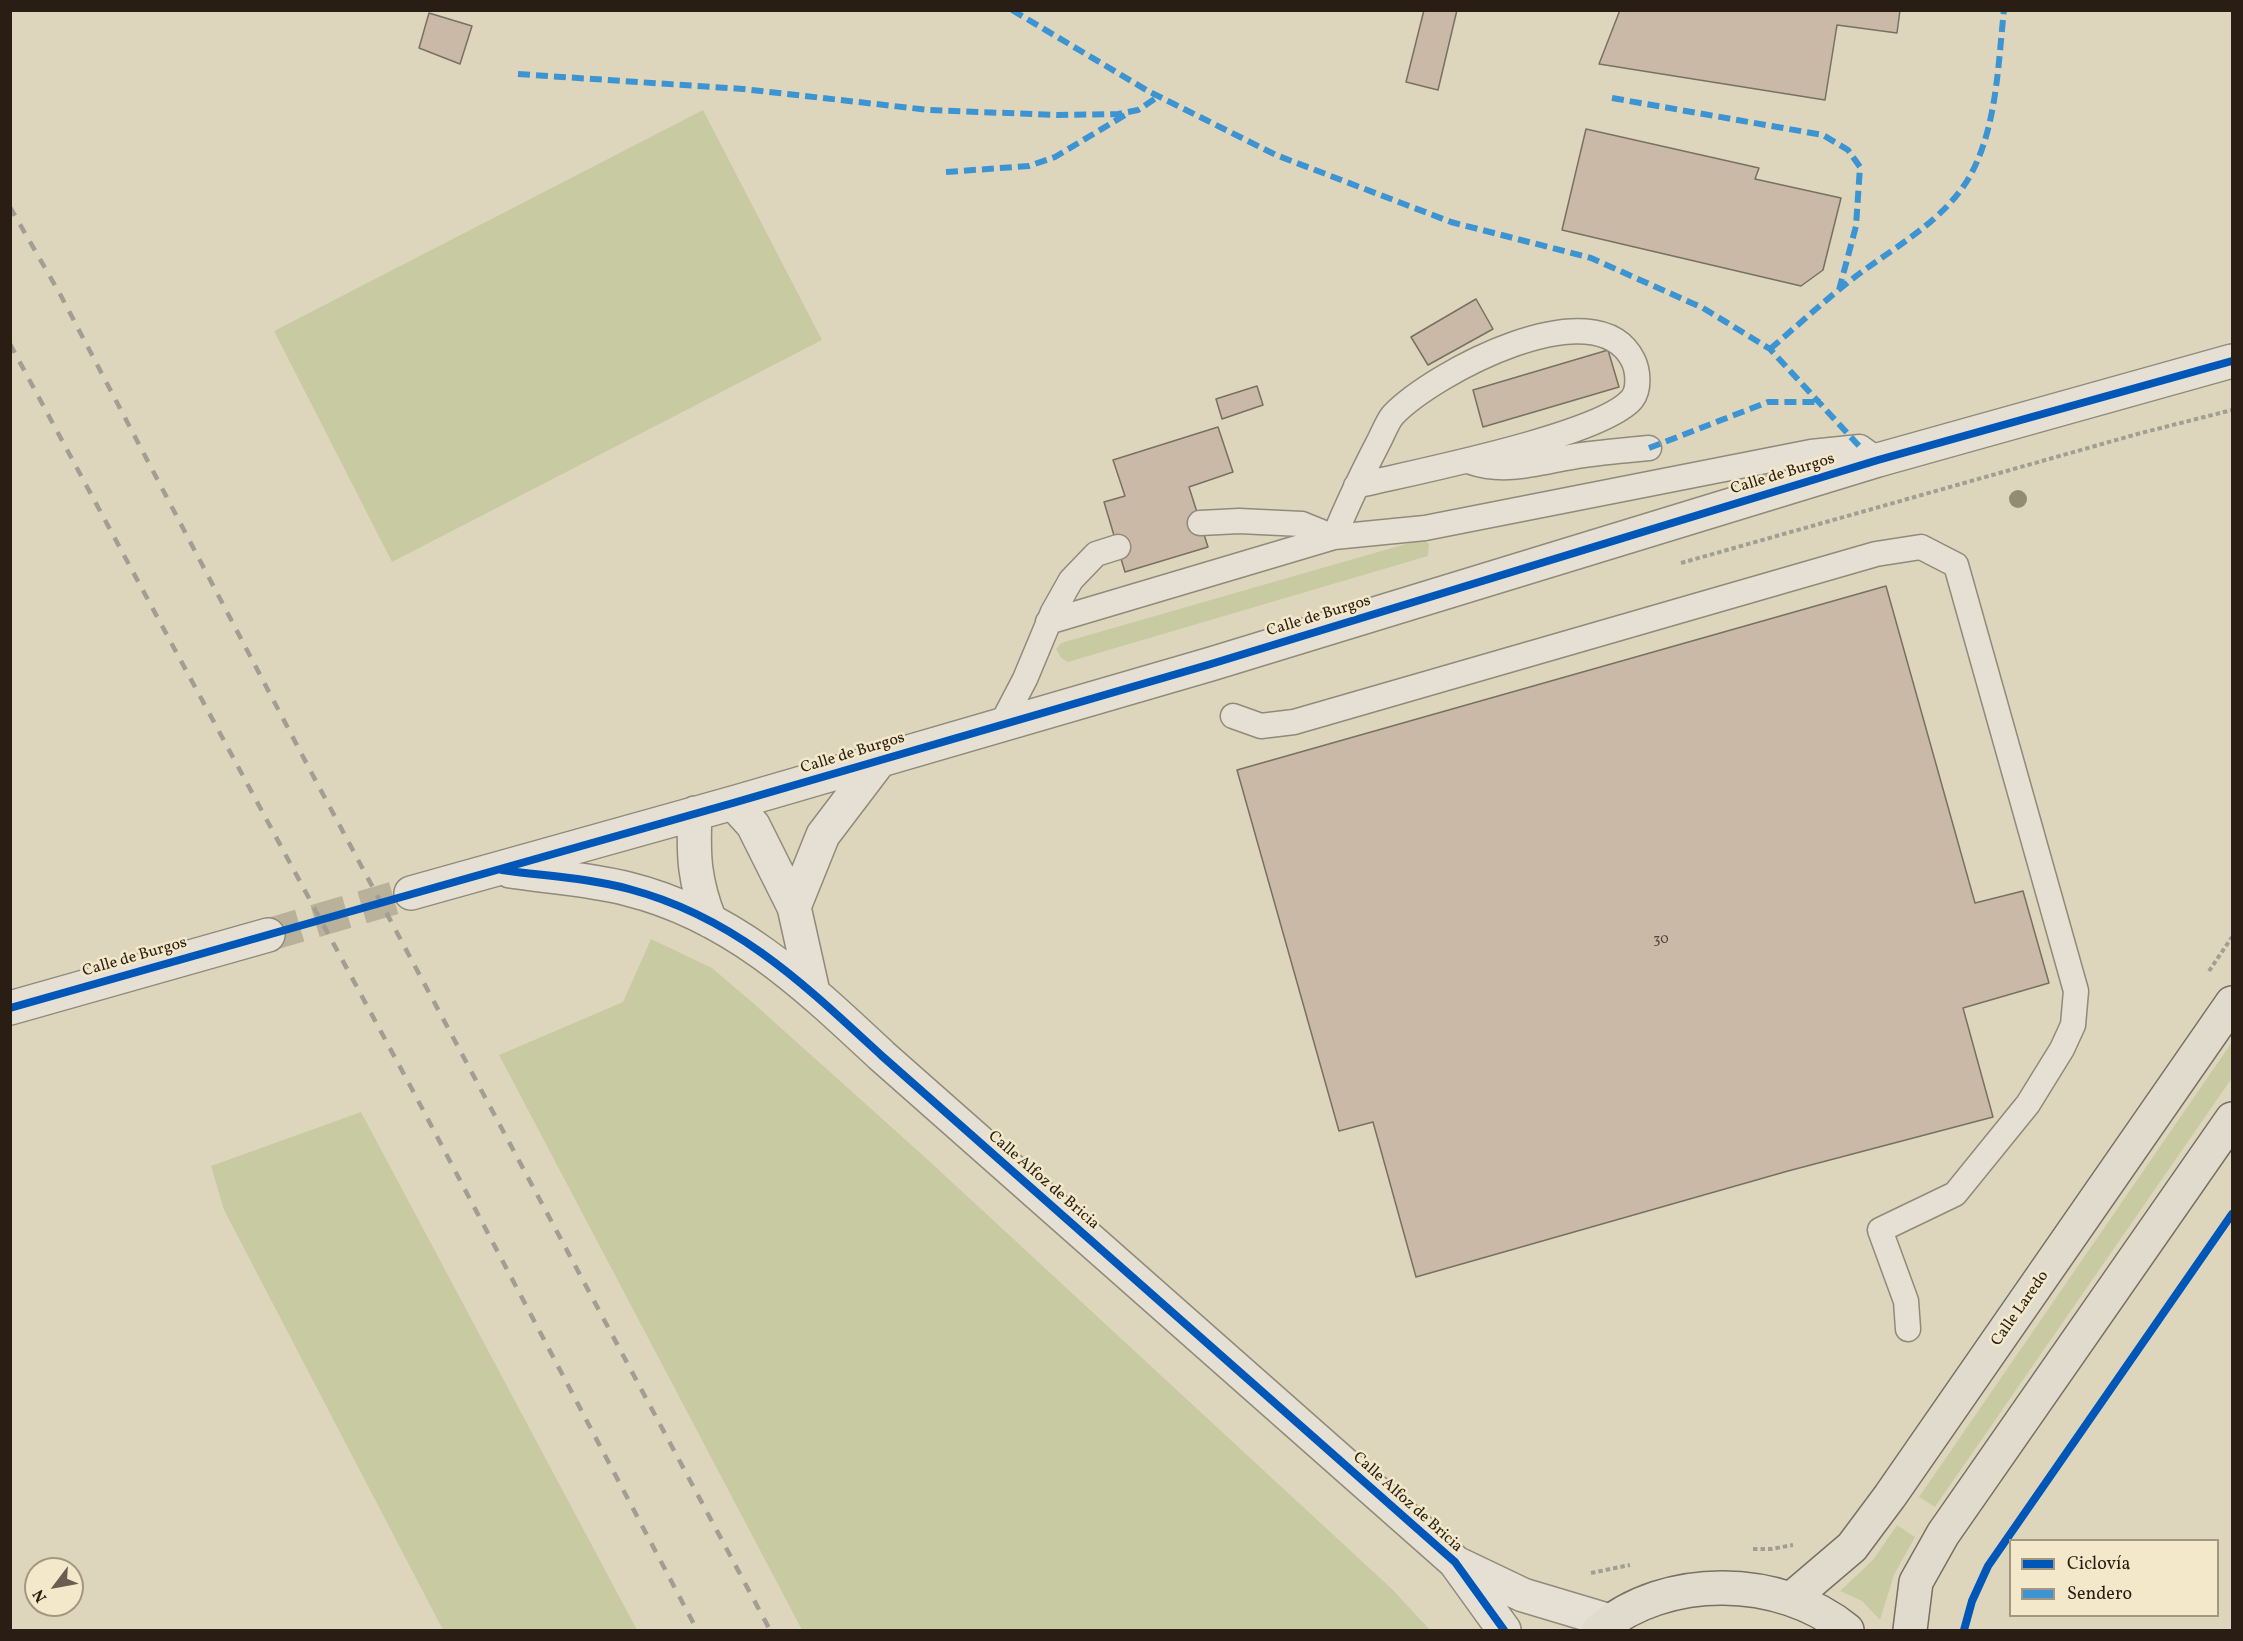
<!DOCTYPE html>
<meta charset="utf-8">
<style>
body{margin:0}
#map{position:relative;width:2243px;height:1641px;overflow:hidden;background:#ded6bc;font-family:Vollkorn,serif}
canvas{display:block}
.frame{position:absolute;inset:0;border:12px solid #2a1d14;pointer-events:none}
.legend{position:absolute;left:2009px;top:1539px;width:210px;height:78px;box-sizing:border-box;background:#f3e9ca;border:2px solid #a39781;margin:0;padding:8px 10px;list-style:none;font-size:18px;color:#2a1d14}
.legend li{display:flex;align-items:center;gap:12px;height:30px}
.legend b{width:30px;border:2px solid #a39781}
.north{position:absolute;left:24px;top:1557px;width:60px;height:60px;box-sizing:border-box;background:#f3e9ca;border:2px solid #a39781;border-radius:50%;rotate:238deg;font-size:16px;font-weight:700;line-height:24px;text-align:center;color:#2a1d14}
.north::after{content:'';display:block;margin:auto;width:21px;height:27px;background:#695e4f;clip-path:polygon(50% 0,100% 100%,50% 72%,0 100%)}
</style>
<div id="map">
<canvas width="2243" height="1641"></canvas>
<div class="frame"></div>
<ul class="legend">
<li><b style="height:8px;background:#0057b8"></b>Ciclovía</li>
<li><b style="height:8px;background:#3c94d3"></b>Sendero</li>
</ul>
<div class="north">N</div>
</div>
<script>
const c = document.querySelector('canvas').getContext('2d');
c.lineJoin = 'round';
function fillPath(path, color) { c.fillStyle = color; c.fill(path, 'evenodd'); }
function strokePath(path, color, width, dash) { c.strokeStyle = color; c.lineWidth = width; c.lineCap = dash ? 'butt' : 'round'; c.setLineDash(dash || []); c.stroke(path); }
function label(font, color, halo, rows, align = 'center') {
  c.font = font + ' Vollkorn,serif'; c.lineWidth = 5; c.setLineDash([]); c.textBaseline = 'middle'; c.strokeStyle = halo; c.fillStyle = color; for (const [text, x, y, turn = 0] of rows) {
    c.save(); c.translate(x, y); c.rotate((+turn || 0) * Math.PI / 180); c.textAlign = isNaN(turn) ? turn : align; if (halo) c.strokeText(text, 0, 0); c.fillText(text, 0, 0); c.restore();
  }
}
const green = new Path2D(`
 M703 110 822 340 392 562 274 331Z
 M1423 539 1429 544 1428 556 1068 662 1061 658 1056 649 1061 643Z
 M651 939 712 968 752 1002 927 1159 1393 1590 1430 1630H802L499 1055 623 1002Z
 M2232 1042V1078L1935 1507 1919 1497Z
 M361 1112 637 1630H443L224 1210 211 1166Z
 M1897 1525 1915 1537 1894 1575 1880 1620 1862 1601 1840 1591 1873 1560Z`);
const building = new Path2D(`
 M1424 10H1457L1438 90 1406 82Z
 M1620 10H1900L1897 33 1837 25 1825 100 1599 64Z
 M429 13 472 26 460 64 419 48Z
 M1586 129 1759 168 1755 179 1841 198 1823 270 1801 286 1562 230Z
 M1476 299 1493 329 1428 365 1411 337Z
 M1608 350 1619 387 1483 427 1473 390Z
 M1257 386 1263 405 1222 419 1216 399Z
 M1218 427 1233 472 1189 487 1208 547 1125 572 1104 502 1125 496 1113 460Z
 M1886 586 1975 903 2023 891 2049 983 1963 1008 1993 1117 1788 1171 1416 1277 1373 1122 1339 1131 1237 770Z`);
const tertiaryTunnel = new Path2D(`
 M268 935 411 893`);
const path = new Path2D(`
 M1681 563 2141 433 2232 410
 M2209 971 2232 937
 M1753 1549H1771L1793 1545
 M1591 1573 1630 1565`);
const service = new Path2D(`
 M1471 462C1508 475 1546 460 1583 455 1605 452 1627 450 1649 448
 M1200 523 1239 521 1302 524 1334 537 1425 528 1811 452 1860 447 1878 460
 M1048 622 1334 537C1347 505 1362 474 1378 443 1383 434 1387 422 1393 415 1433 373 1596 286 1633 360 1638 370 1640 389 1632 399 1601 436 1410 473 1356 486
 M1233 716 1261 726 1294 722 1876 554 1921 547 1956 565 2076 991 2073 1025 2062 1049 2028 1104 1955 1194 1880 1230 1906 1301 1908 1329
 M1002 723 1025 679 1053 612 1071 580 1096 554 1118 547`);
const tertiary = new Path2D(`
 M733 803 753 825 794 907 813 992
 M695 813C693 855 694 881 710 921
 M510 871C549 877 590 879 628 889 733 915 806 985 882 1056L1455 1562 1504 1630
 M411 893 733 803 1211 664 1878 460 2232 361
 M794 907 823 835 880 760
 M10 1008 268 935
 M1458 1564 1523 1595 1610 1621`);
const primary = new Path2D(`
 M1791 1599 1852 1547 1890 1496 2232 1003
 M1599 1630C1666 1573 1780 1575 1847 1630
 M1910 1630 1916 1582 1943 1534 2232 1119`);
const rail = new Path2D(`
 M10 207 60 294 310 770 770 1630
 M10 344 413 1091 697 1630`);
const quiet = new Path2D(`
 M1012 10 1148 91 1276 155 1451 222 1591 258 1703 308 1770 349 1860 447
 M518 74 743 89 929 110 1057 115 1118 114 1138 110 1159 96
 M1612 98 1823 135 1848 150 1860 167 1856 226 1839 290
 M946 172 1029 166 1055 157 1125 115
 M1770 349C1797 326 1823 302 1851 280 1892 248 1944 222 1970 176 1997 127 1998 64 2004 10
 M1649 448 1768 402H1821`);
const cycleway = new Path2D(`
 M502 870C544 876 588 878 629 889 735 917 804 984 882 1056L1455 1562 1504 1630
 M10 1008 733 803 1211 664 1878 460 2232 361
 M1964 1630 1972 1601 1988 1566 2232 1214`);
const trees = [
 [2018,499]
];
const numberNames = [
 ["30",1661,940]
];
const streetNames = [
 ["Calle de Burgos",1783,475,-17],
 ["Calle de Burgos",1319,617,-17],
 ["Calle de Burgos",853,754,-17],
 ["Calle de Burgos",135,958,-16],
 ["Calle Alfoz de Bricia",1043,1181,41],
 ["Calle Laredo",2021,1309,-55],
 ["Calle Alfoz de Bricia",1407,1503,42]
];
fillPath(green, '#c8cba2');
fillPath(building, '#cab9a7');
strokePath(building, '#777163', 1.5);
strokePath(tertiaryTunnel, '#bab19a', 33, [33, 16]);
strokePath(service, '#908a7a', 27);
strokePath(tertiary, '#908a7a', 36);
strokePath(primary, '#777163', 36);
strokePath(path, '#a29e93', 4, [4.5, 3]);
strokePath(service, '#e5e0d3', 24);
strokePath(tertiary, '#e5e0d3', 33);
strokePath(primary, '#e0dbcc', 33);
strokePath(rail, '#a29e93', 4.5, [10, 10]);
strokePath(quiet, '#3c94d3', 6, [12, 6]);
strokePath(cycleway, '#0057b8', 8);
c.fillStyle = '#928c73';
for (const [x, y] of trees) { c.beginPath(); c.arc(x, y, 9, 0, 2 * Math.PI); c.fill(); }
label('14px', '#524439', null, numberNames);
label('16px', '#2a1d14', '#f3e9ca', streetNames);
</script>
